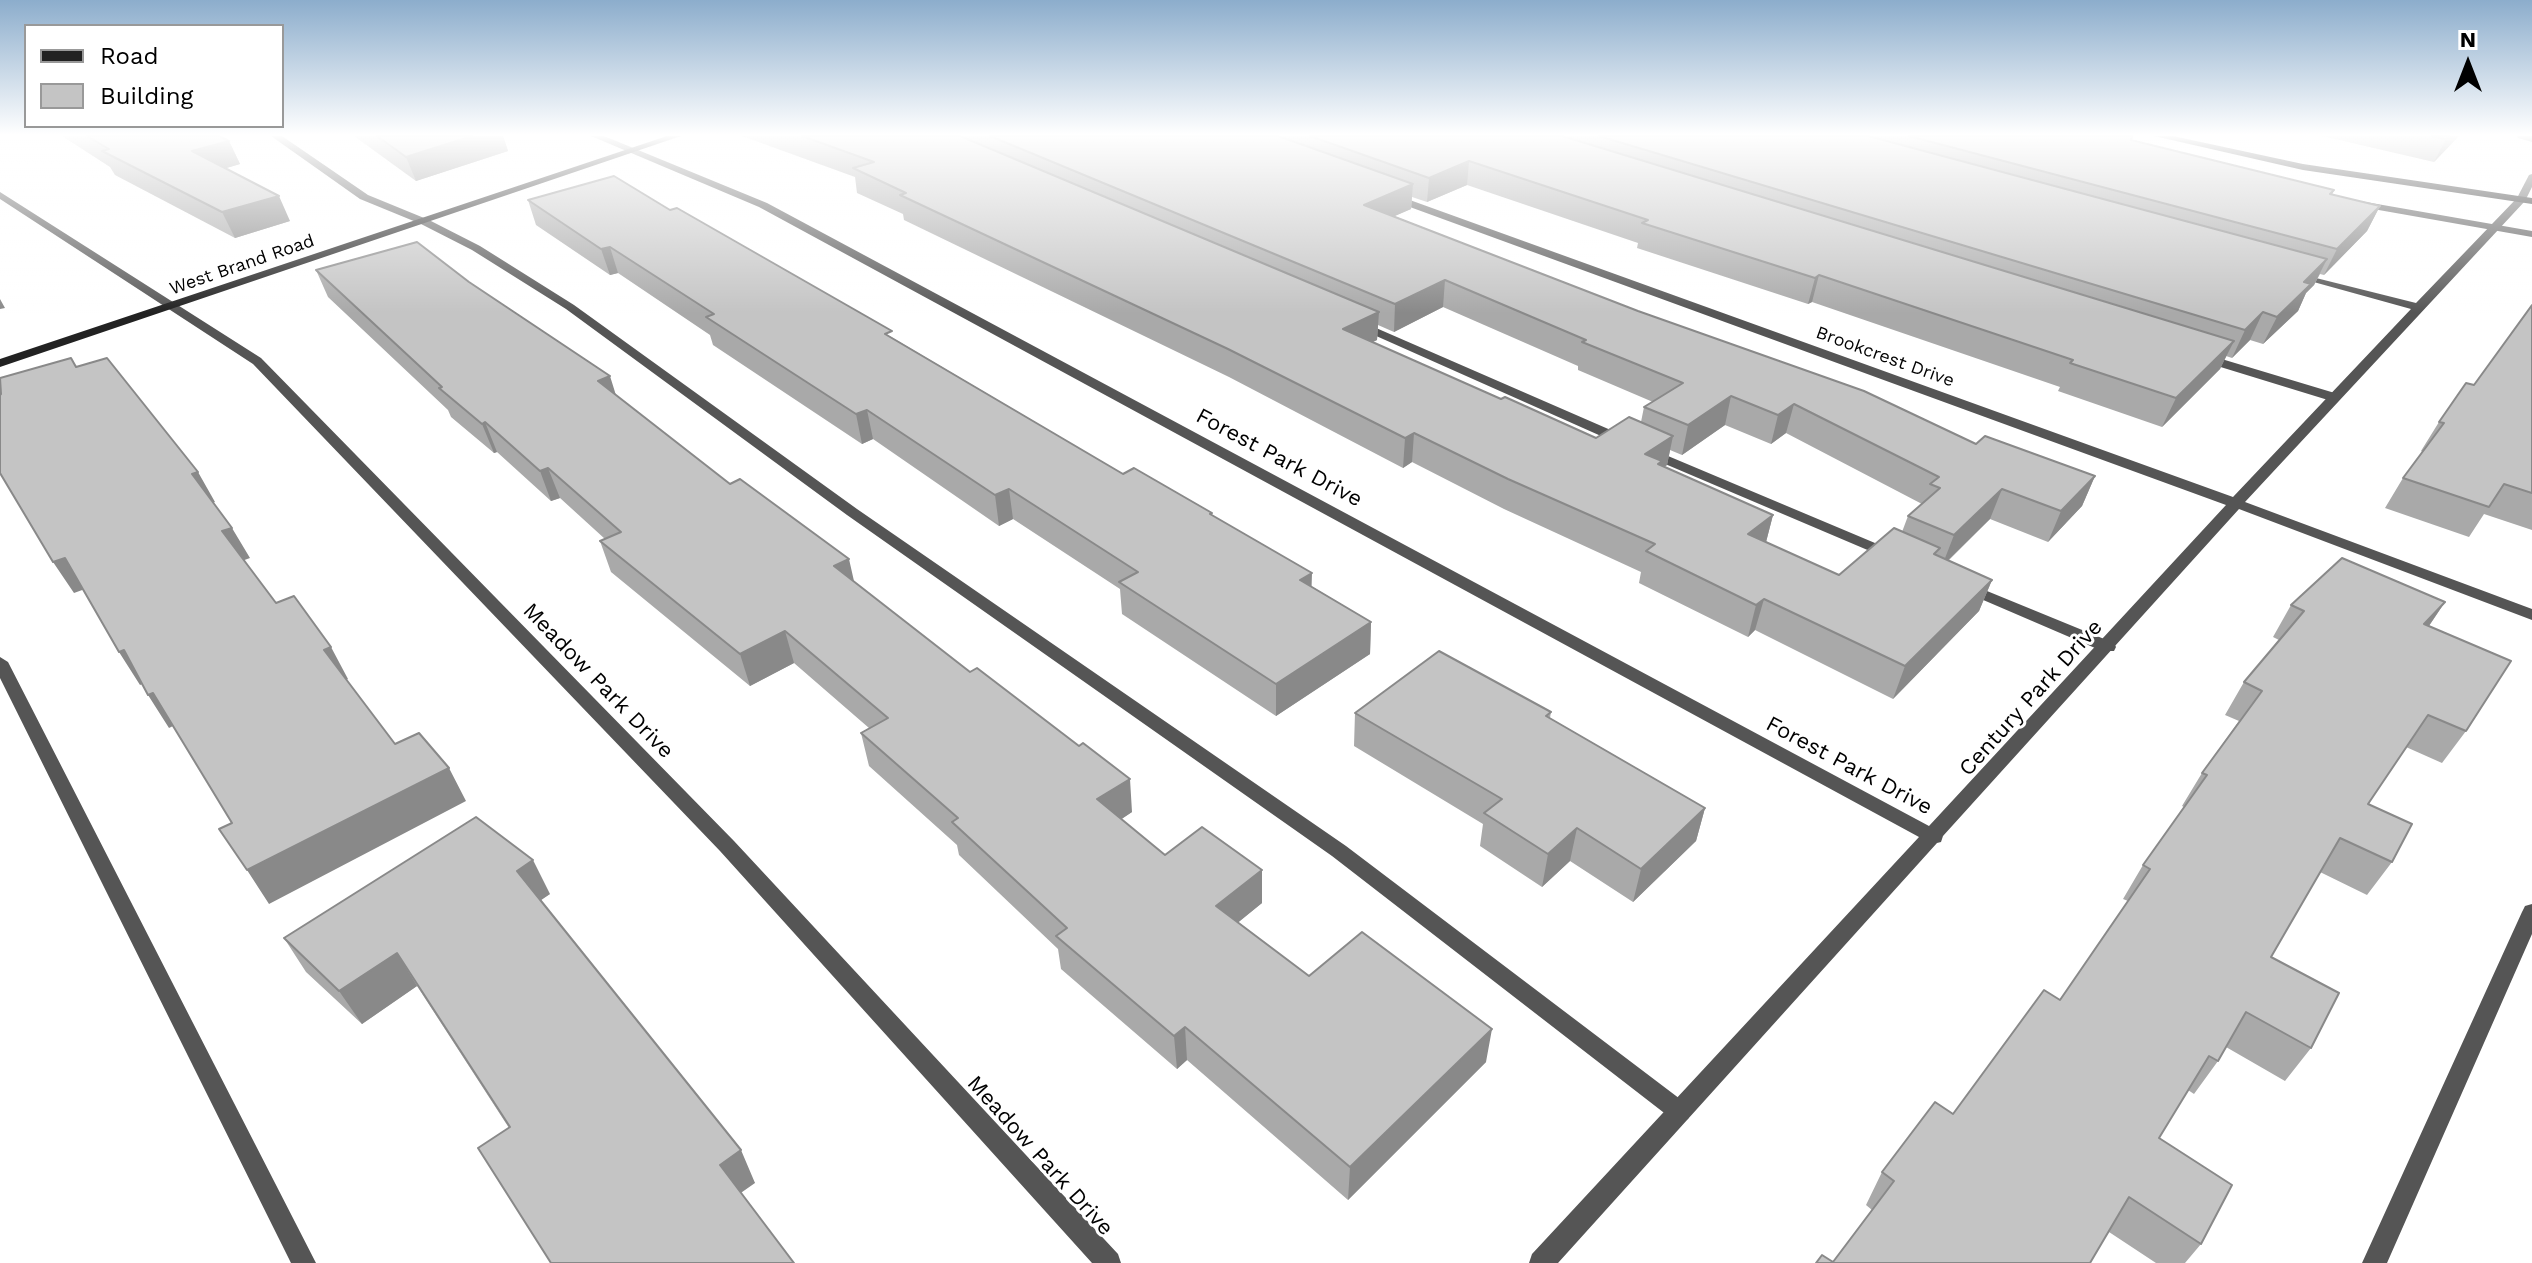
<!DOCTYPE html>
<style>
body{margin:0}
#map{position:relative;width:2532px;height:1263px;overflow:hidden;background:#fff;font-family:"Work Sans",sans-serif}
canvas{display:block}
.legend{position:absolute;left:24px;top:24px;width:260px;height:104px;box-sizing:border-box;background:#fff;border:2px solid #999;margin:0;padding:10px 14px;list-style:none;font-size:24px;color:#000}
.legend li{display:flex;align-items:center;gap:16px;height:40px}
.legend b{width:40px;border:2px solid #999}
.north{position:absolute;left:2428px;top:24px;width:80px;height:80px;-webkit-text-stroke:6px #fff;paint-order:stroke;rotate:0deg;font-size:22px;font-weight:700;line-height:32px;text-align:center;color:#000}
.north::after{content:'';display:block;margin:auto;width:28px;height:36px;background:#000;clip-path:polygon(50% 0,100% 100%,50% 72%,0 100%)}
</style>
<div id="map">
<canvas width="2532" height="1263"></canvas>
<ul class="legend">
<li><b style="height:10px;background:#222"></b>Road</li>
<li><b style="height:22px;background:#c4c4c4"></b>Building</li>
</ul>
<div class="north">N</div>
</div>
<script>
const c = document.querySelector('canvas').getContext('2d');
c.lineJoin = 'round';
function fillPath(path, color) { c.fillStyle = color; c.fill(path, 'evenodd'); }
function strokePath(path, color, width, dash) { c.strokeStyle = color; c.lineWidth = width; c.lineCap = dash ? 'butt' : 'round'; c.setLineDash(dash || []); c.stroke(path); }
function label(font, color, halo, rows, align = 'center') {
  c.font = font + ' "Work Sans",sans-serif'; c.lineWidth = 6; c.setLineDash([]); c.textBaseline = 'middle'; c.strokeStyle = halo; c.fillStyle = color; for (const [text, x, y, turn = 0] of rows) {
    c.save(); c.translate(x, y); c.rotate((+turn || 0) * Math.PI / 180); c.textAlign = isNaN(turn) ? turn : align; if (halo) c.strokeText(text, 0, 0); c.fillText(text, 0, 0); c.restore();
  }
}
const lane = new Path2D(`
 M271 136H282L368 195 429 220 480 246 574 305 857 509 1346 846 1688 1105 1691 1112 1688 1119 1680 1122 1672 1119 1332 856 847 515 566 309 472 250 421 224 360 199Z
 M2360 201 2532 231V237L2356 206 2355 204Z
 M1360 321 1629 438 1631 441 1624 445 1619 444 1356 327V323Z
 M2205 354 2338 394 2339 397 2338 400H2328L2201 361V355Z
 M1649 448 1894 551 1896 554 1889 558 1884 557 1644 455 1642 452Z
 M1965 582 2114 643 2116 647 2114 651H2102L1960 590 1957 587 1960 584Z
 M0 657 8 662 316 1263H291L0 678Z
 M2532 904V934L2387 1263H2362L2522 912 2525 906Z`);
const street = new Path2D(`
 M591 136H604L767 203 1929 826 2226 505 1388 199V195H1396L2233 497 2411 309 2292 276V272L2416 303 2517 198 2529 175 2532 174V187L2525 201 2245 502 2532 609V620L2239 509 1943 836 1941 842 1937 843 1558 1263H1529L1532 1254 1919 837 759 207Z
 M2517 136H2532V142L2518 138Z
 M0 192 261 358 734 841 1118 1254 1121 1263H1092L720 851 253 364 0 199Z`);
const secondary = new Path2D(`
 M667 136H681L0 367V359Z
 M2154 136H2173L2303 164 2532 198V204L2303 170Z`);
const wall = new Path2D(`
 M62 136H219L229 141 240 164 226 168 290 221 235 238 115 175 110 167Z
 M354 136H503L508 151 416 181Z
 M742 136H2132L2131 140 2334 190 2332 195 2380 206 2367 231 2324 275 2320 274 2314 285 2306 293 2298 311 2263 344 2250 340 2232 358 2226 356 2220 369 2162 427 2058 391 2060 387 1812 302 1808 304 1637 248 1638 243 1467 185 1427 202 1412 197 1411 209 1394 216 1976 444 2095 476 2082 506 2048 542 1990 519 1948 561 1992 580 1979 611 1893 699 1755 630 1748 637 1639 583 1641 572 1504 509 1412 462 1403 468 1229 377 904 220 903 214 857 193 855 177ZM1443 307 1578 366V370L1653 402 1644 407 1641 422 1596 438 1501 399 1372 342 1377 340 1378 325 1394 332ZM1725 425 1771 444 1786 433 1922 504 1908 516 1902 532 1839 575 1766 542 1773 515 1664 467 1667 465 1670 450 1682 455Z
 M2322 136H2459L2434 162Z
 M528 200 670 210 893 338 1123 474 1212 513V516L1311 586 1371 622 1370 654 1276 716 1122 614 1120 589 1013 519 999 526 873 439 862 444 713 345 710 335 618 273 610 275 536 225Z
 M316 270 616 395 854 582 1132 812 1121 819 1165 855 1262 903 1238 922 1309 976 1486 1062 1348 1200 1187 1060 1177 1069 1061 969 1058 949 959 855 957 845 869 766 861 733 869 728 794 663 750 686 611 572 600 541 605 539 560 498 551 501 497 452 494 453 451 417 448 410 328 297Z
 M2532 305V530L2484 514 2469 537 2385 508 2403 478 2423 452 2421 451 2439 422 2474 385Z
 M2445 602 2429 626 2466 731 2442 763 2406 747 2368 804 2392 862 2367 895 2320 872 2271 957 2311 1048 2285 1081 2226 1047 2218 1061 2194 1094 2188 1090 2159 1138 2201 1244 2185 1263H2156L2109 1232 1833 1262 1872 1210 1866 1205 1882 1172 1953 1114 2060 1000 2128 901 2123 899 2143 865 2184 807 2182 806 2202 773 2239 721 2225 715 2244 682 2279 640 2273 637 2291 605Z
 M1551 712 1550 718 1705 808 1696 841 1633 902 1570 861 1542 887 1480 846 1483 824 1354 746 1355 713Z
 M550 894 540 900 755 1183 509 1128 417 986 362 1024 306 972 284 938Z`);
const shadedWall = new Path2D(`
 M472 136H503L508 151 416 181 406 157Z
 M2449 136H2459L2434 162 2446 139Z
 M229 141 240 164 203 175 192 151Z
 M1469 161 1467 185 1427 202 1429 178Z
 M1413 184 1411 209 1363 230 1364 205Z
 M279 196 290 221 235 238 222 212Z
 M2380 206 2367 231 2324 275 2337 249Z
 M610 247 618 273 610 275 601 249Z
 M2327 259 2314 285 2306 293 2298 311 2263 344 2277 317 2304 282Z
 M1819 275 1812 302 1808 304 1815 278Z
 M1445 280 1443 307 1394 332 1395 304Z
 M0 299 5 308 0 309Z
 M1379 312 1377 340 1342 357 1343 329Z
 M2263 312 2250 340 2232 358 2245 330Z
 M2234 341 2220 369 2162 427 2176 398Z
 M610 376 619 405 598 381Z
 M1731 396 1725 425 1682 455 1688 425Z
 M1794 404 1786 433 1771 444 1778 415Z
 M867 410 873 439 862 444 856 414Z
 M485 422 497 452 494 453 482 424Z
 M1414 433 1412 462 1403 468 1405 438Z
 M1673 436 1667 465 1660 470 1645 454Z
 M548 468 560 498 551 501 540 471Z
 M198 472 215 502 209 504 192 474Z
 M2095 476 2082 506 2048 542 2061 511Z
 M1009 489 1013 519 999 526 995 495Z
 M2002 489 1990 519 1942 566 1954 535Z
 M1773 515 1765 546 1748 534Z
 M232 528 250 558 239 562 222 531Z
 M65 558 85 589 74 593 53 562Z
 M849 559 856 590 834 566Z
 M1312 573 1311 605 1300 580Z
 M1992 580 1979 611 1893 699 1905 666Z
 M1764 599 1755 630 1748 637 1756 605Z
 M2445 602 2424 633V624Z
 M1371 622 1370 654 1276 716V684Z
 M785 631 794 663 750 686 740 654Z
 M331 647 348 679 342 682 324 650Z
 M124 650 145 683 140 685 119 652Z
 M153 693 175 725 169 728 148 695Z
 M449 768 466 801 269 904 247 870Z
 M1130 779 1132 812 1101 833 1097 799Z
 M1705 808 1696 841 1633 902 1641 869Z
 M1577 828 1570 861 1542 887 1548 854Z
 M533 860 550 894 534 905 517 871Z
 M1262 870V903L1218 939 1216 906Z
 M397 953 417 986 362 1024 339 991Z
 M1185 1027 1187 1060 1177 1069 1174 1036Z
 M1492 1029 1486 1062 1348 1200 1350 1167Z
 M741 1150 755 1183 735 1197 720 1165Z`);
const building = new Path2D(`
 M87 136H219L229 141 192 151 279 196 222 212 102 151 109 149Z
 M377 136H472L406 157Z
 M802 136H960L1379 312 1343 329 1501 399 1505 397 1596 438 1629 417 1673 436 1645 454 1662 461 1658 464 1773 515 1748 534 1839 575 1894 528 1940 548 1934 554 1992 580 1905 666 1764 599 1756 605 1646 551 1655 544 1508 479 1414 433 1405 438 1228 349 900 195 906 193 853 168 874 162Z
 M990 136H1278L1413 184 1364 205 1638 311 1864 391 1976 444 1985 436 2095 476 2061 511 2002 489 1954 535 1908 516 1940 488 1930 484 1939 477 1794 404 1778 415 1731 396 1688 425 1644 407 1683 383 1582 342 1586 340 1445 280 1395 304Z
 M1310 136H1562L2234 341 2176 398 2070 363 2073 360 1819 275 1815 278 1642 223 1648 220 1469 161 1429 178Z
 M1599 136H1868L2327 259 2304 282 2311 284 2277 317 2263 312 2245 330Z
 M1909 136H2132L2131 140 2334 190 2330 194 2380 206 2337 249Z
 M2432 136H2449L2446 139Z
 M614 176 670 210 677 208 892 331 885 334 1123 474 1134 468 1212 513 1210 514 1312 573 1300 580 1371 622 1276 684 1119 582 1138 572 1009 489 995 495 867 410 856 414 706 317 714 314 610 247 601 249 528 200Z
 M417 242 469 282 610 376 598 381 730 484 740 479 849 559 834 566 970 672 977 668 1079 746 1083 743 1130 779 1097 799 1165 855 1202 827 1262 870 1216 906 1309 976 1362 932 1492 1029 1350 1167 1185 1027 1174 1036 1056 936 1067 928 952 822 958 818 861 733 888 718 785 631 740 654 600 541 621 532 548 468 540 471 485 422 482 424 439 388 442 387 316 270Z
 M2532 305V493L2504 484 2489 507 2403 478 2444 423 2439 422 2466 383 2474 385Z
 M71 358 76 367 107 358 198 472 192 474 232 528 222 531 276 603 294 596 331 647 324 650 395 744 419 733 449 768 247 870 219 829 232 823 153 693 148 695 124 650 119 652 65 558 53 562 0 473V395L1 394 0 378Z
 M2342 558 2445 602 2424 624 2511 661 2466 731 2428 715 2368 804 2412 824 2392 862 2340 838 2271 957 2339 993 2311 1048 2246 1012 2218 1061 2209 1056 2159 1138 2232 1185 2201 1244 2129 1197 2090 1263H1816L1822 1255 1833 1262 1894 1181 1882 1172 1935 1102 1953 1114 2044 990 2060 1000 2150 869 2143 865 2207 775 2202 773 2262 691 2244 682 2304 611 2291 605Z
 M1439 651 1551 712 1546 716 1705 808 1641 869 1577 828 1548 854 1484 813 1502 799 1355 713Z
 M476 817 533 860 517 871 741 1150 720 1165 794 1263H551L478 1148 510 1127 397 953 339 991 284 938Z`);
const farStreetnames = [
 ["West Brand Road",242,265,-19],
 ["Brookcrest Drive",1885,357,20]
];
const streetNames = [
 ["Forest Park Drive",1279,458,28],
 ["Meadow Park Drive",598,681,46],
 ["Century Park Drive",2031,698,-48],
 ["Forest Park Drive",1849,766,28],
 ["Meadow Park Drive",1040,1156,48]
];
fillPath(lane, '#555');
fillPath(street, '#555');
fillPath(secondary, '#222');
fillPath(wall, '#a9a9a9');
fillPath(shadedWall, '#898989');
fillPath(building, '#c4c4c4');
strokePath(building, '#898989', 2);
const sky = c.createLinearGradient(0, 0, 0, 313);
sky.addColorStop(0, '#8cadcc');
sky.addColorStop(0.43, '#fff');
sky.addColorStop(1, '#ffffff00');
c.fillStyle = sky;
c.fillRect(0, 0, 2532, 313);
label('18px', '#000', '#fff', farStreetnames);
label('22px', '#000', '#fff', streetNames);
</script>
